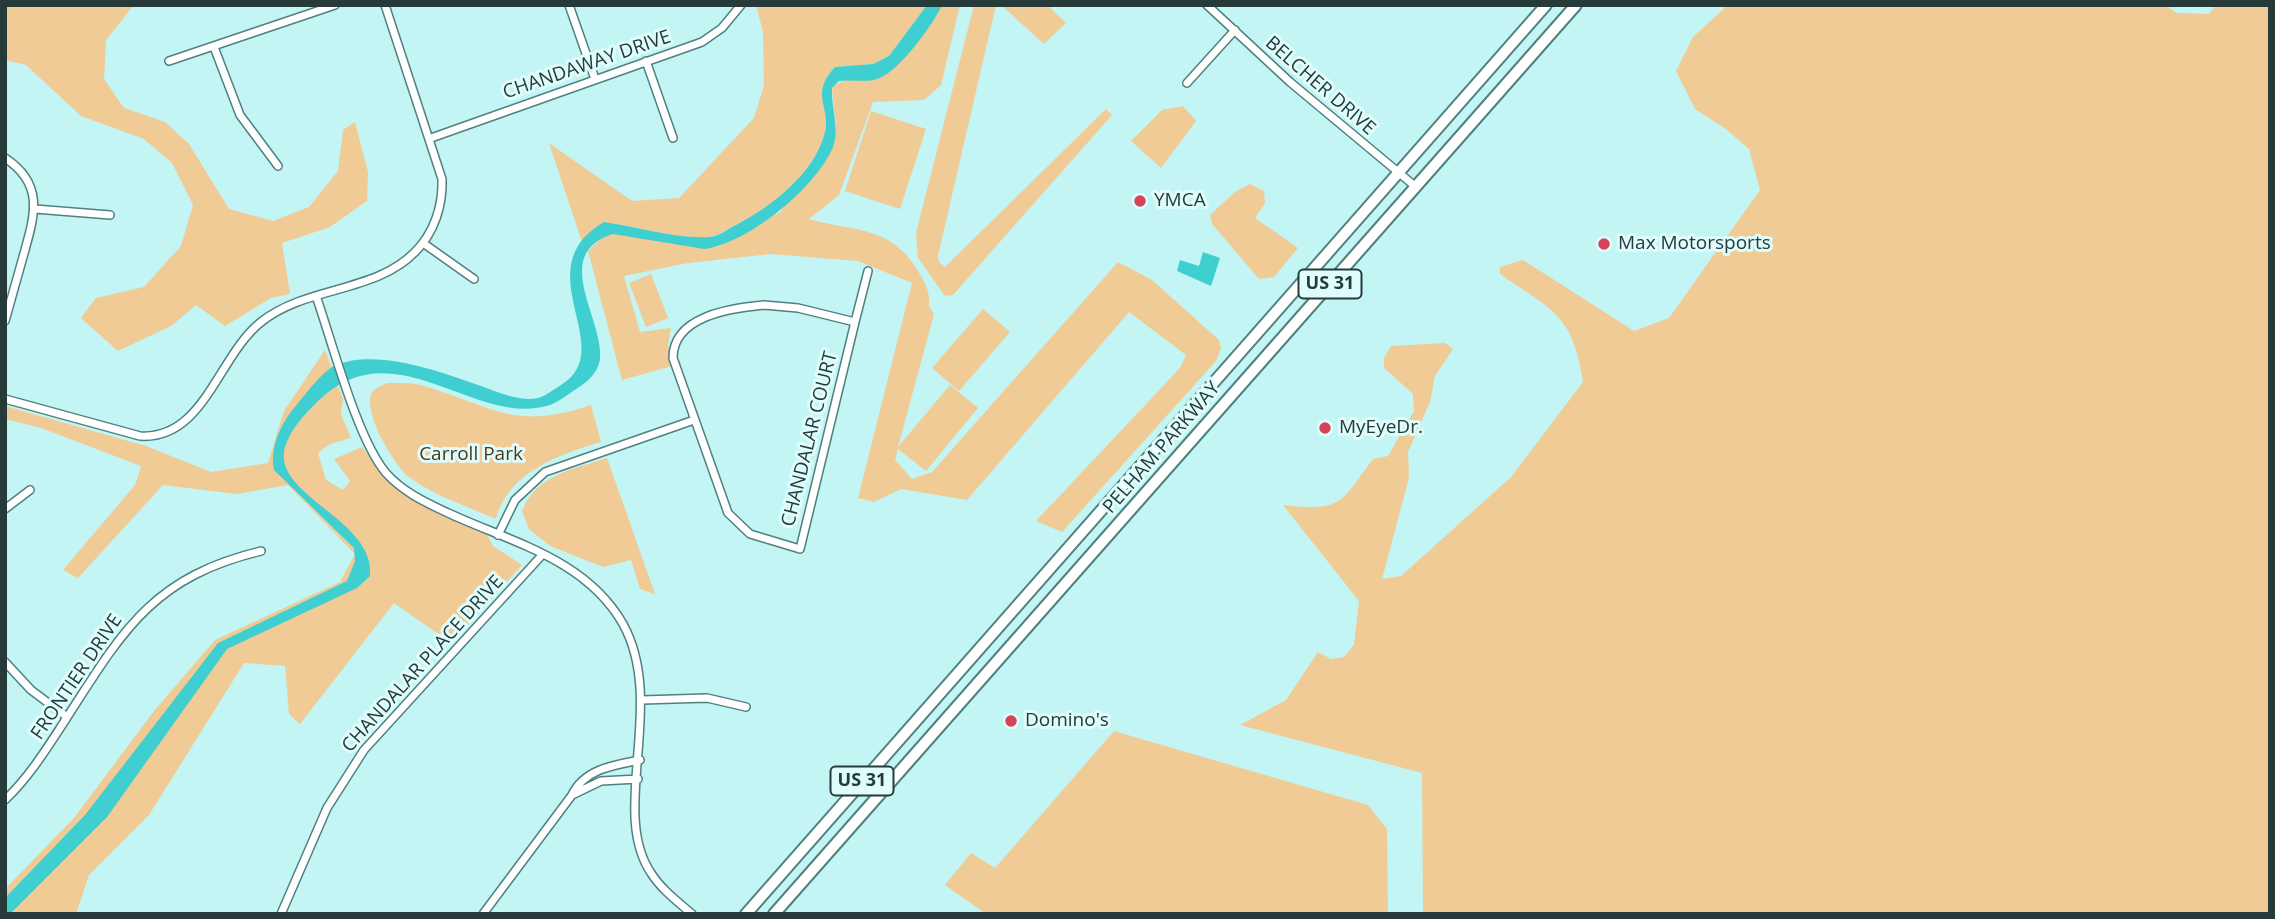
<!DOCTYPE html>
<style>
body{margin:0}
#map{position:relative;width:2275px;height:919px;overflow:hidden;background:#c2f5f4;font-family:"Open Sans",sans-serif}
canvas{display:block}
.frame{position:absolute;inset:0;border:7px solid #263a3a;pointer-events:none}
</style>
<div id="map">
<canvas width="2275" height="919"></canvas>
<div class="frame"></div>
</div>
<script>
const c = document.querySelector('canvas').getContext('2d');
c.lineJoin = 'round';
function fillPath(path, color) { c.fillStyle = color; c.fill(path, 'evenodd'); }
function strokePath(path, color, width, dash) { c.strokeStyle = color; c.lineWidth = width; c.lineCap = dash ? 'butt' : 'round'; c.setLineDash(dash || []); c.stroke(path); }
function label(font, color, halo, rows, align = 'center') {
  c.font = font + ' "Open Sans",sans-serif'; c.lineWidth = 6; c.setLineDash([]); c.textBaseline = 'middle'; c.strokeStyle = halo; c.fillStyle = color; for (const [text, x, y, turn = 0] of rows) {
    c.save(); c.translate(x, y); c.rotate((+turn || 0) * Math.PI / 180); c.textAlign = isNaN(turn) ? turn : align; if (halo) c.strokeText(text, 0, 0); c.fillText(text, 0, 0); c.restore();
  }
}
const green = new Path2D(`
 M5 5H134L106 40 104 79 124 108 165 122 189 144 229 209 273 221 309 207 338 171 343 130 355 122 368 172 367 201 330 227 282 243 290 294 271 298 225 326 196 305 171 326 118 351 81 318 96 298 144 287 181 246 193 205 172 163 144 139 81 116 26 65 5 60Z
 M756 5H927L889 56 873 64 835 67C809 94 831 107 825 132 815 173 769 208 734 226 727 229 718 236 710 237 675 239 638 227 604 222L582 242 549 143 632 201 679 198 754 118 764 85 763 32Z
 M942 5H960L941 85 924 100 873 102 839 195 809 219C854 232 891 225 918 271 926 284 930 291 929 306L934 314 898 447 950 385 978 408 926 471 898 449 895 460 912 479 932 472 1118 262 1152 280 1219 340 1221 348 1216 361 1062 532 1036 521 1180 368 1186 355 1129 312 967 500 901 489 874 502 858 498 912 283 858 261 771 254 688 263 624 276 640 332 671 328 668 345 672 366 622 380 588 251 601 238 613 234 717 247 780 212 836 127 832 88C844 76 860 80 876 80Z
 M974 5H996L938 256 939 262 945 267 1106 109 1112 115 953 295 945 296 918 258 916 233Z
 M1001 5H1047L1066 23 1044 44Z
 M1728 5H2165L2177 13 2209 14 2216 5H2270V914H1423L1422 773 1240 725 1286 700 1318 652 1331 659 1344 657 1354 645 1359 601 1283 505C1342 511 1339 505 1373 459L1388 456 1414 411 1413 394 1384 368V358L1391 346 1445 343 1453 349 1435 376 1430 402 1408 452 1409 478 1382 579 1401 576 1511 477 1583 382C1573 314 1552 310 1500 274V267L1523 260 1634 331 1669 318 1760 190 1749 149 1726 129 1695 109 1676 71 1693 37Z
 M1183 106 1196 121 1161 168 1131 141 1162 110Z
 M871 111 926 129 900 209 845 191Z
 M1250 184 1264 191 1265 203 1255 218 1298 248 1274 277 1259 279 1212 224 1210 215 1235 192Z
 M651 274 668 318 646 327 629 283Z
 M983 309 1010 332 959 391 932 368Z
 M325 350 343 399 341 414 351 438 330 444 318 453 326 480 343 490 350 481 334 459 362 447C402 502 427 509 487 535L493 546 522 565 451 643 394 603 300 724 289 714 285 666 244 663 149 815 89 875 76 914H14L5 904V889L74 818 154 711 215 640 340 582 355 554 288 485 237 494 163 485 78 578 63 570 135 485 141 466 41 428 5 419V406L146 446 211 472 268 463 284 411Z
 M387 383C399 383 413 382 424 386 495 407 513 431 591 405L601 442C560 454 508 472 496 519 467 506 434 496 409 477 394 465 360 409 373 391 376 388 383 385 387 383Z
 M607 458 655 594 640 589 631 560 603 567 550 546 529 529 522 511C536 475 573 469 607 458Z
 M1114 731 1368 805 1387 829 1388 914H986L945 885 971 853 995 868Z`);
const water = new Path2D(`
 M927 5H942C933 25 898 73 877 79 866 83 851 79 839 81L832 88C831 107 840 129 833 147 816 188 747 244 704 249L613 234C549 254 605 320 600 360 597 375 585 384 573 391 566 396 558 402 550 405 475 429 396 327 319 400 305 414 291 428 285 447 271 496 376 519 370 576L357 588 227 649 107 817 10 914H5V898L85 815 218 643 347 581 355 561 354 548 274 470C269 445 283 420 299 402 308 391 323 371 336 365 377 348 442 372 481 386 498 392 519 402 538 398 546 396 554 389 561 385 621 349 523 269 604 222 638 227 675 239 710 237 718 236 727 230 734 226 769 208 815 174 825 132 831 107 809 94 835 67L873 64 889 56Z
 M1203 252 1220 258 1211 286 1177 271 1180 260 1199 266Z`);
const street = new Path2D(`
 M569 5 595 79
 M1207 5 1290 82 1416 187
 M214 47 240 115 278 166
 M169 61 335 5
 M646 61 673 138
 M1187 83 1235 30
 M431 138 702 42 722 28 741 5
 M5 158C46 185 34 217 23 257 17 278 11 300 5 321
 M35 209 110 215
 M423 243 474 279
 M316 296C332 341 357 439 386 473 403 492 425 502 448 513 511 542 586 559 623 624 667 704 609 811 651 873 661 889 677 901 692 914
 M764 305 798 308 855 322 800 549 750 534 728 513 673 358C673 316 731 308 764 305Z
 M855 322 868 271
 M5 399 140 436C204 440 218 356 261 322 306 286 375 293 415 252 434 233 443 206 442 179L385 5
 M5 509 30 490
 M498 535 515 500 545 472 694 420
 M5 662 31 690 67 717
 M642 700 707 698 746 707
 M638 779 601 781 572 795C584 769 614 765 640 760
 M5 800C30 776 47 748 66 719 123 630 153 577 261 551
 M281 914 327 808 364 750 543 554
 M483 914 572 795`);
const primary = new Path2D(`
 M746 914 1546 5
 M774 914 1576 5`);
const markers = [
 [1140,201,7,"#d54459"],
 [1604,244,7,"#d54459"],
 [1325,428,7,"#d54459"],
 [1011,721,7,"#d54459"]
];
const shields = [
 [1330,284,63],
 [862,781,63]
];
const shieldNames = [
 ["US 31",1330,284],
 ["US 31",862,781]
];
const streetNames = [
 ["CHANDAWAY DRIVE",587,65,-19],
 ["BELCHER DRIVE",1320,86,41],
 ["CHANDALAR COURT",810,439,-76],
 ["PELHAM PARKWAY",1162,448,-49],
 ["CHANDALAR PLACE DRIVE",423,664,-48],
 ["FRONTIER DRIVE",77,677,-56]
];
const poiNames = [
 ["YMCA",1154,201],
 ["Max Motorsports",1618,244],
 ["MyEyeDr.",1339,428],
 ["Domino's",1025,721]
];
const parkNames = [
 ["Carroll Park",471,455]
];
fillPath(green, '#f1cb95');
fillPath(water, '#3fcfd0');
strokePath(street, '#508080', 10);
strokePath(primary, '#508080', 14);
strokePath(street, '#fff', 7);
strokePath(primary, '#fff', 10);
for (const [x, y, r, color] of markers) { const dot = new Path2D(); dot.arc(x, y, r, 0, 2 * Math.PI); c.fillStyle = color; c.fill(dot); strokePath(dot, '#e0fdfd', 2.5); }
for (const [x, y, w] of shields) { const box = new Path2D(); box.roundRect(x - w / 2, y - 14.5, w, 29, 5); c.fillStyle = '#e0fdfd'; c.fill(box); strokePath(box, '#263a3a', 2); }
label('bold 18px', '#263a3a', null, shieldNames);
label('19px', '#263a3a', '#e0fdfd', streetNames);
label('19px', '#263a3a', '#e0fdfd', poiNames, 'left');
label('19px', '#4f3815', '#e0fdfd', parkNames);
</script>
